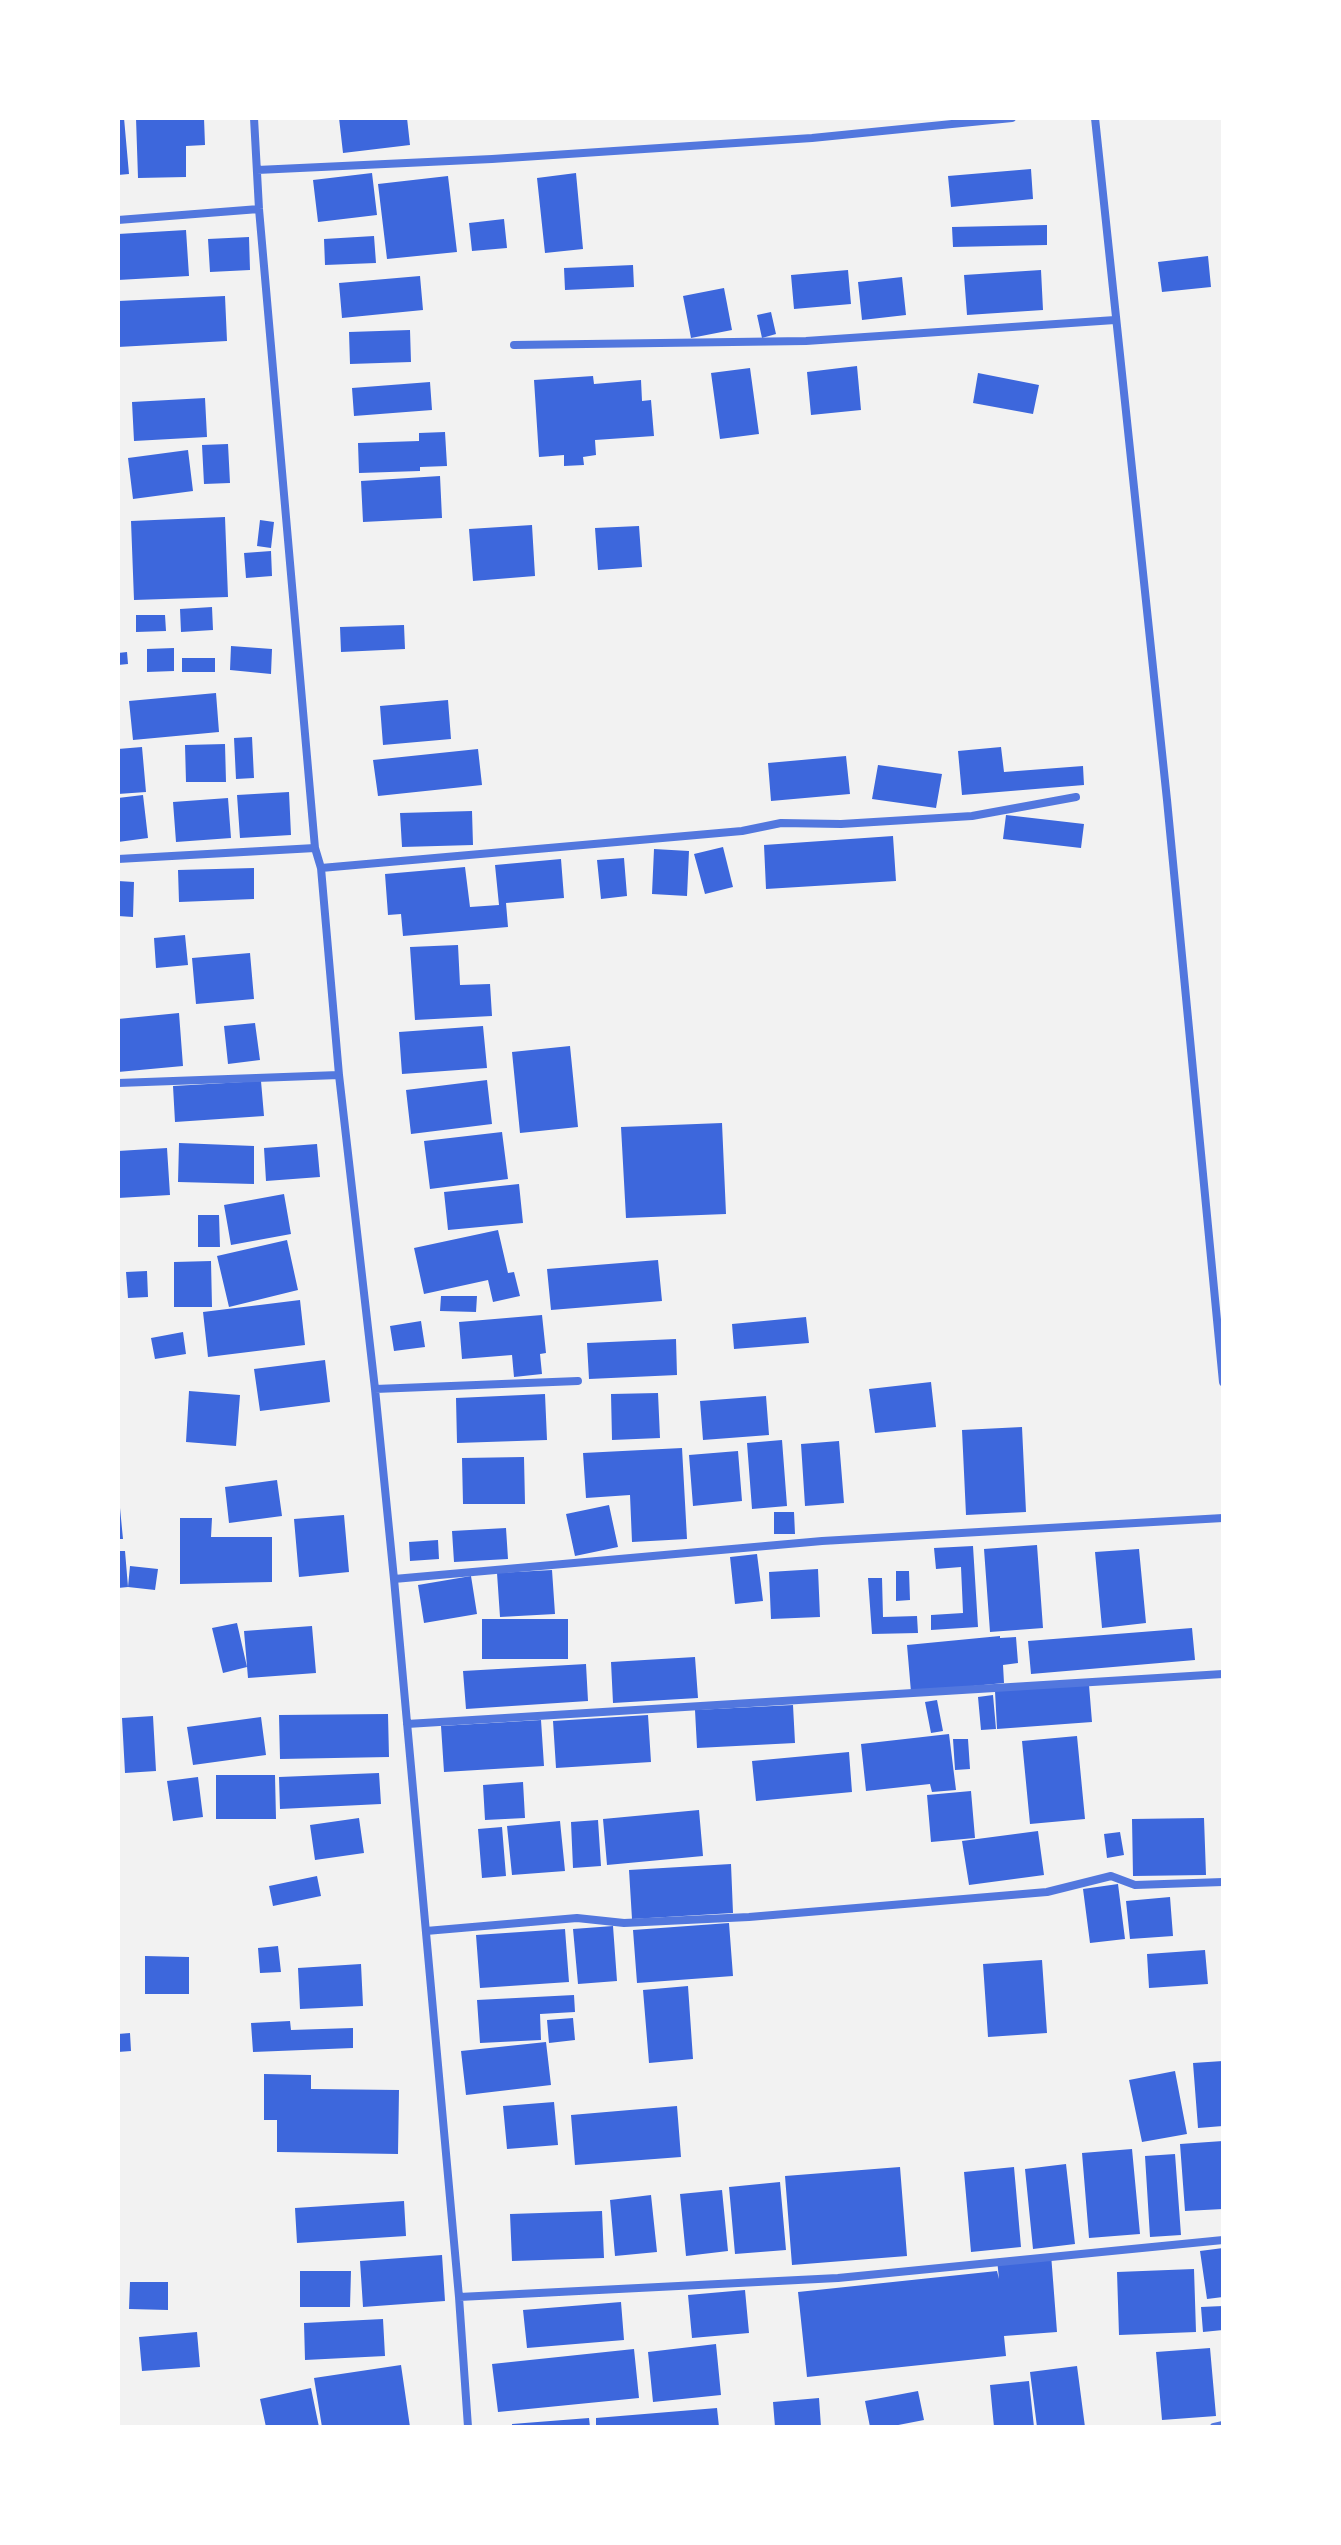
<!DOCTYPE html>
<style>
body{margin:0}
#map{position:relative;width:1341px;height:2545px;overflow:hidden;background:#f2f2f2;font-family:Helvetica,sans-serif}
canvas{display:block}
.frame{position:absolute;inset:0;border:120px solid #fff;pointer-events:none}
</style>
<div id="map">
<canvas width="1341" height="2545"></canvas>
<div class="frame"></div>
</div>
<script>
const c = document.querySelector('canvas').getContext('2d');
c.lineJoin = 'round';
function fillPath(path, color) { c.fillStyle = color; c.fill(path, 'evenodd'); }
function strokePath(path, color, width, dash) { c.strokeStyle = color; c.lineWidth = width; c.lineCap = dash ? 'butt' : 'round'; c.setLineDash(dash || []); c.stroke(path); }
const building = new Path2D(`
 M118 118H124L129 174 118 175Z
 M136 118H204L205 145 186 146V177L138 178Z
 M339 118H407L410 145 343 153Z
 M1031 169 1033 199 951 207 948 176Z
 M372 173 377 215 318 222 313 180Z
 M576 173 583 249 545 253 537 178Z
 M448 176 457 252 387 259 378 184Z
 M504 219 507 248 472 251 469 223Z
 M1047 225V245L953 247 952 227Z
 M186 230 189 276 118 280V234Z
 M374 236 376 263 325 265 324 239Z
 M249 237 250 270 210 272 208 239Z
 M1208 256 1211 287 1162 292 1158 262Z
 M633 265 634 287 565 290 564 268Z
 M848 270 851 304 794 309 791 275Z
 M1041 270 1043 310 967 315 964 275Z
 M420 276 423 310 342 318 339 283Z
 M902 277 906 315 862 320 858 282Z
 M724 288 732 330 691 338 683 296Z
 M225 296 227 341 118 347V301Z
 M771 312 776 334 762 338 757 315Z
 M410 330 411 362 350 364 349 332Z
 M857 366 861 410 811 415 807 372Z
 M750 368 759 434 720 439 711 373Z
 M978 373 1039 385 1033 414 973 403Z
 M593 376 594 384 641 380 642 401 651 400 654 436 595 440 596 455 583 457 584 465 564 466V455L539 457 534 380Z
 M430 382 432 410 354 416 352 388Z
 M205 398 207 437 134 441 132 402Z
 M445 432 447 466 420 467V471L359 473 358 443 419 441V433Z
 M228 444 230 483 204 484 202 445Z
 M188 450 193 491 133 499 128 458Z
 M440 476 442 518 363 522 361 481Z
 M225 517 228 597 134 600 131 521Z
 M260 520 274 522 271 548 257 546Z
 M532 525 535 576 473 581 469 529Z
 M639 526 642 567 598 570 595 528Z
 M271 551 272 576 246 578 244 553Z
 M212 607 213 630 181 632 180 609Z
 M136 615H165L166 631 136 632Z
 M404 625 405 649 341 652 340 627Z
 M231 646 272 649 271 674 230 670Z
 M174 648V671L147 672V649Z
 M127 652 128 664 118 665V653Z
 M182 658H215V672H182Z
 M216 693 219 732 133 740 129 701Z
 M448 700 451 739 383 745 380 706Z
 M252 737 254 778 236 779 234 738Z
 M225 744 226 782H186L185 745Z
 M142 747 146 792 118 794V749Z
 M1001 747 1004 772 1083 766 1084 785 962 795 958 751Z
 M478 749 482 785 378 796 373 760Z
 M846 756 850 794 771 801 768 763Z
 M878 765 942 774 936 808 872 799Z
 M289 792 291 835 240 838 237 795Z
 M143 795 148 838 118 842V798Z
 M228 798 231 838 176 842 173 802Z
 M472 811 473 845 402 847 400 813Z
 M1006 815 1084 824 1081 848 1003 839Z
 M893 836 896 881 766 889 764 845Z
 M723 847 733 887 705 894 694 854Z
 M654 849 689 851 687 896 652 894Z
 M624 858 627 896 601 899 597 860Z
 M561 859 564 898 506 903 508 927 403 936 401 914 388 915 385 874 465 867 470 907 499 905 495 865Z
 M254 868V899L179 902 178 870Z
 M118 881 134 882 133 917 118 916Z
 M185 935 188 965 156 968 154 938Z
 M458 945 460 985 490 984 492 1016 415 1020 410 947Z
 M250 953 254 999 196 1004 192 958Z
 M179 1013 183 1066 118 1072V1019Z
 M255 1023 260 1060 228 1064 224 1026Z
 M483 1026 487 1068 402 1074 399 1032Z
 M570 1046 578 1127 520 1133 512 1052Z
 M487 1080 492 1124 411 1134 406 1090Z
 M261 1081 264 1116 175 1122 173 1086Z
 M722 1123 726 1214 626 1218 621 1127Z
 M502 1132 508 1179 430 1189 424 1141Z
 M179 1143 254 1146V1184L178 1182Z
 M317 1144 320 1177 266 1181 264 1148Z
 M167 1148 170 1195 118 1198V1151Z
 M519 1184 523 1223 448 1230 444 1192Z
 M284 1194 291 1234 231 1245 224 1205Z
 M198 1215H219L220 1247H198Z
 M498 1230 508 1273 514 1272 520 1296 493 1302 488 1280 424 1294 414 1248Z
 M287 1240 298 1290 229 1307 217 1256Z
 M658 1260 662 1301 551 1310 547 1269Z
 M211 1261 212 1307H174V1262Z
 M147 1271 148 1297 128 1298 126 1272Z
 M441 1296H477L476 1312 440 1311Z
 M300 1300 305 1345 208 1357 203 1312Z
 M542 1315 546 1353 540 1354 542 1374 514 1377 512 1355 462 1359 459 1322Z
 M806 1317 809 1343 734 1349 732 1324Z
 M421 1321 425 1347 394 1351 390 1326Z
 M183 1332 186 1354 155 1359 151 1338Z
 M676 1339 677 1375 589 1379 587 1343Z
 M325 1360 330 1402 260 1411 254 1369Z
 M931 1382 936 1427 875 1433 869 1389Z
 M189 1391 240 1395 236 1446 186 1442Z
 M658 1393 660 1438 612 1440 611 1394Z
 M545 1394 547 1440 457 1443 456 1398Z
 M766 1396 769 1435 703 1440 700 1401Z
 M1022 1427 1026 1512 966 1515 962 1430Z
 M782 1440 787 1506 752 1509 747 1443Z
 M839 1441 844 1503 805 1506 801 1444Z
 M682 1448 687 1539 632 1542 630 1495 586 1498 583 1453Z
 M738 1451 742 1501 693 1506 689 1455Z
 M524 1457 525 1504H463L462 1458Z
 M277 1480 282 1516 229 1523 225 1487Z
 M609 1505 618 1547 575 1556 566 1514Z
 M118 1508H120L123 1539H118Z
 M774 1512H794L795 1534H774Z
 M344 1515 349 1572 299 1577 294 1519Z
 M180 1518H212L211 1537H272V1582L180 1584Z
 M506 1528 508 1559 454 1562 452 1531Z
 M438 1540 439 1559 410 1561 409 1542Z
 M1037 1545 1043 1628 990 1632 984 1549Z
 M973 1546 978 1627 931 1630V1615L963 1613 961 1567 936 1569 934 1548Z
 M1139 1549 1146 1623 1102 1628 1095 1552Z
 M118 1551H125L128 1587 118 1588Z
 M757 1554 763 1601 735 1604 730 1557Z
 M130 1566 158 1569 155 1590 128 1587Z
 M818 1569 820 1617 771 1619 769 1572Z
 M552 1570 555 1614 500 1617 497 1573Z
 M896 1571H909L910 1600 896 1601Z
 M471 1576 477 1614 424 1623 418 1585Z
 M868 1578H882L883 1617 917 1616 918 1633 872 1634Z
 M482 1619H568V1659H482Z
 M237 1623 247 1667 223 1673 212 1628Z
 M312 1626 316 1673 248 1678 244 1631Z
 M1192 1628 1195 1660 1031 1674 1028 1641Z
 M1000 1636V1638L1016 1637 1018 1663 1003 1665 1004 1683 911 1692 907 1645Z
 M695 1657 698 1698 613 1703 611 1662Z
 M586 1664 588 1701 466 1709 463 1671Z
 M1089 1685 1092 1722 997 1729 995 1691Z
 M993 1695 996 1729 981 1730 978 1697Z
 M937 1700 943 1731 931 1733 925 1702Z
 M793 1705 795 1743 697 1748 695 1710Z
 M388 1714 389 1757 280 1759 279 1715Z
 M648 1715 651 1762 556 1768 553 1721Z
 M153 1716 156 1771 125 1773 122 1718Z
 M261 1717 266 1755 193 1765 187 1727Z
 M541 1720 544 1766 444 1772 441 1726Z
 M949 1734 956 1790 932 1792 930 1784 866 1791 861 1744Z
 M1077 1736 1085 1819 1030 1824 1022 1741Z
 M953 1739H968L970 1769 955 1770Z
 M849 1752 852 1792 756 1801 752 1761Z
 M379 1773 381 1804 280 1809 279 1777Z
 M216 1775H275L276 1819H216Z
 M198 1777 203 1817 173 1821 167 1781Z
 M523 1782 525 1818 485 1820 483 1785Z
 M971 1791 975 1838 931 1842 927 1795Z
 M699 1810 703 1856 607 1865 603 1819Z
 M359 1818 364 1853 315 1860 310 1825Z
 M1204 1818 1206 1875 1133 1876 1132 1819Z
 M598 1820 601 1866 573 1868 571 1822Z
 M560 1821 565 1871 512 1875 507 1826Z
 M502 1827 506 1876 482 1878 478 1829Z
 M1038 1831 1044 1875 969 1885 962 1841Z
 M1120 1832 1124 1855 1107 1858 1104 1834Z
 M731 1864 733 1913 632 1919 629 1870Z
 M317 1876 321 1896 273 1906 269 1886Z
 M1118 1884 1125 1939 1090 1943 1083 1889Z
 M1170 1897 1173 1936 1130 1939 1126 1901Z
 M729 1923 733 1976 637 1983 633 1930Z
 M613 1926 617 1981 578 1984 573 1929Z
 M565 1929 569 1982 480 1988 476 1935Z
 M278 1946 281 1972 260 1973 258 1948Z
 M1205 1950 1208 1984 1149 1988 1147 1954Z
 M145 1956 189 1957V1994H145Z
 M1042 1960 1047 2033 988 2037 983 1964Z
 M361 1964 363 2006 300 2009 298 1968Z
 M688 1986 693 2059 649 2063 643 1990Z
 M574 1995 575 2012 540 2014 541 2040 480 2043 477 2000Z
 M573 2018 575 2040 549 2043 547 2020Z
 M290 2021 291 2030 353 2028V2048L253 2052 251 2023Z
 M130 2033 131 2051 118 2052V2034Z
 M546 2042 551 2085 466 2095 461 2051Z
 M1223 2061V2126L1198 2128 1193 2063Z
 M1175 2071 1187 2134 1142 2142 1129 2080Z
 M264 2074 311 2075V2089L399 2090 398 2154 277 2152V2120H264Z
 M554 2102 558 2145 507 2149 503 2106Z
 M677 2106 681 2157 575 2165 571 2115Z
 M1223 2141V2209L1185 2211 1180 2144Z
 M1132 2149 1140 2234 1089 2238 1082 2153Z
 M1175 2154 1181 2235 1150 2237 1145 2156Z
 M1066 2164 1075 2244 1033 2249 1025 2169Z
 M900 2167 907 2256 792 2265 785 2176Z
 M1014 2167 1021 2247 971 2252 964 2172Z
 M780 2182 786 2250 735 2254 729 2187Z
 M722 2190 728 2251 686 2256 680 2194Z
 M651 2195 657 2252 615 2256 610 2200Z
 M404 2201 406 2236 297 2243 295 2208Z
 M602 2211 604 2258 512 2261 510 2214Z
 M1223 2248V2297L1207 2299 1200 2251Z
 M1051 2254 1057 2332 1004 2336 1006 2356 807 2377 798 2292 997 2271 999 2279 997 2259Z
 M442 2255 445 2301 363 2307 360 2261Z
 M1194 2269 1196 2332 1119 2335 1117 2272Z
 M300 2271H351L350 2307H300Z
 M130 2282H168V2310L129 2309Z
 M745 2290 749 2333 692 2338 688 2295Z
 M621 2302 624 2340 527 2348 523 2310Z
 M1223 2306V2330L1203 2332 1201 2307Z
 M383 2319 385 2356 305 2360 304 2323Z
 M197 2332 200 2367 142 2371 139 2337Z
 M716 2344 721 2395 653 2402 648 2352Z
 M1210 2348 1216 2416 1162 2420 1156 2352Z
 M634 2349 639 2398 498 2412 492 2364Z
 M401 2365 410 2427H322L314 2378Z
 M1077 2366 1085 2427H1037L1030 2372Z
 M1029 2381 1034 2427H994L990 2385Z
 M311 2388 319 2427H266L260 2399Z
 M918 2391 924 2420 888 2427H870L865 2401Z
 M819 2398 821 2427H775L773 2402Z
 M717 2408 719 2427H596V2418Z
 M589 2418 590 2427H512V2424Z`);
const minor = new Path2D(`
 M254 118 259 209 315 848 321 868 339 1075 375 1389 394 1579 459 2297 468 2427
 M1095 118 1167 800 1223 1382
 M257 170 492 159 812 138 1012 118
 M118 220 259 209
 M514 345 806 341 1115 320
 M118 859 315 848
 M321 868 742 831 781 823 841 824 972 816 1076 797
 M118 1083 339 1075
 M375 1389 578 1381
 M394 1579 822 1541 1223 1518
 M407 1724 1223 1674
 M426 1931 577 1918 624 1923 749 1917 1047 1892 1111 1876 1135 1885 1223 1882
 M459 2297 838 2278 1223 2240
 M1214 2427 1223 2425`);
fillPath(building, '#3d67dc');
strokePath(minor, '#5277de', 8);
</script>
